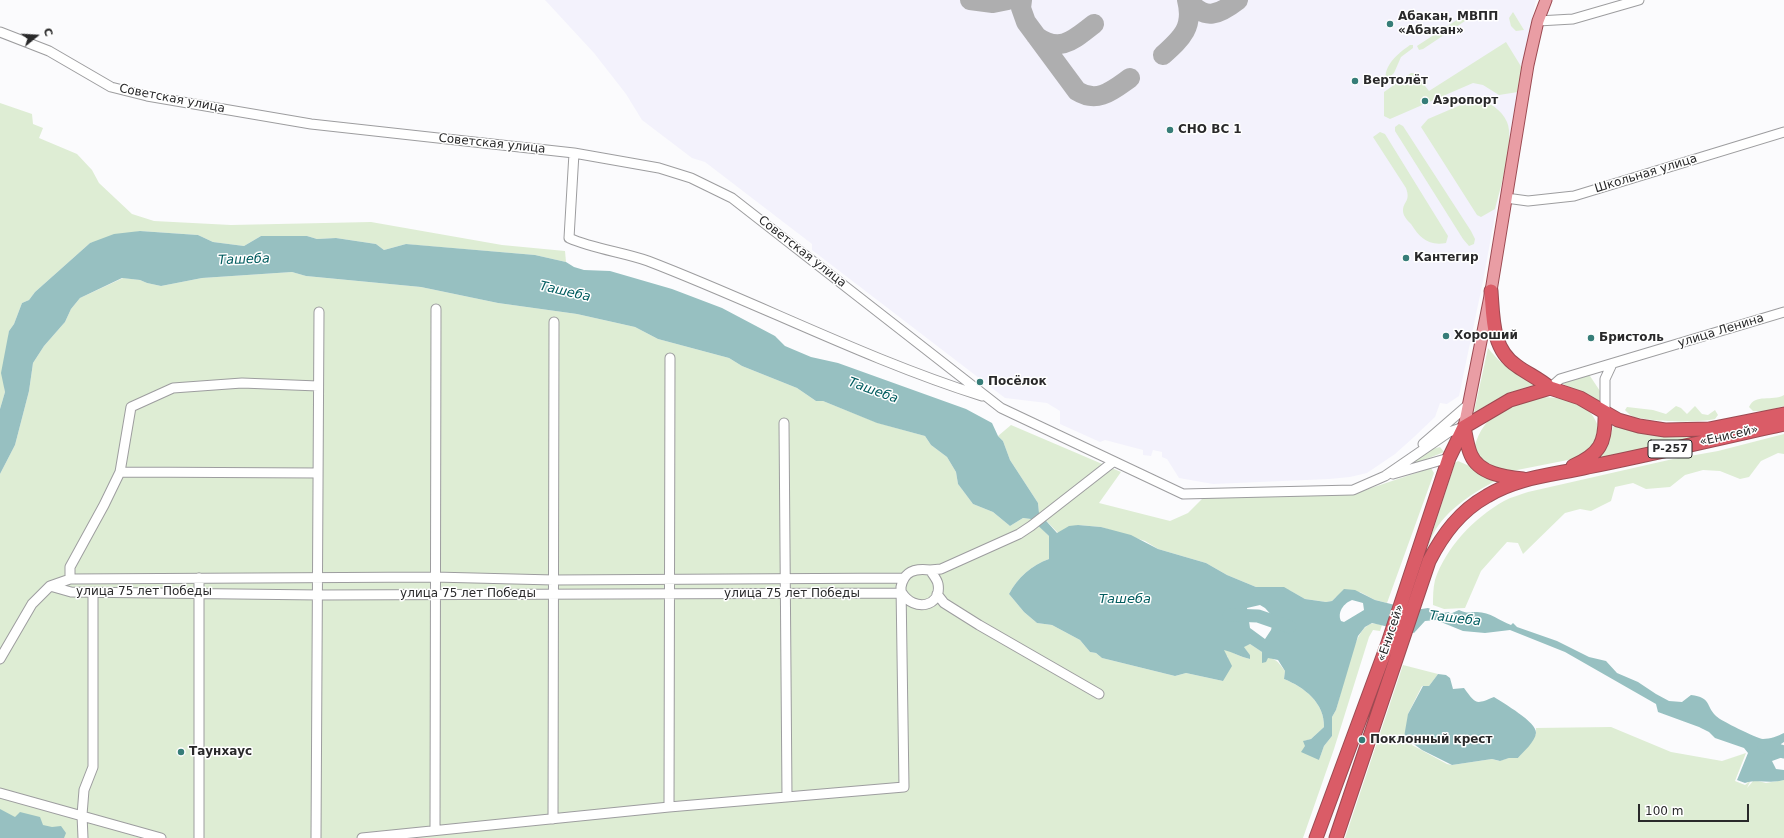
<!DOCTYPE html>
<meta charset="utf-8">
<style>
body{margin:0}
#map{position:relative;width:1784px;height:838px;overflow:hidden;background:#fbfbfd;font-family:"DejaVu Sans",sans-serif}
canvas{display:block}
.north{position:absolute;left:16px;top:16px;width:40px;height:40px;-webkit-text-stroke:3px #fff;paint-order:stroke;rotate:72deg;font-size:11px;font-weight:700;line-height:16px;text-align:center;color:#29292a}
.north::after{content:'';display:block;margin:auto;width:14px;height:18px;background:#29292a;clip-path:polygon(50% 0,100% 100%,50% 72%,0 100%)}
.scale{position:absolute;left:1638px;top:804px;width:111px;height:18px;box-sizing:border-box;border:2px solid #29292a;border-top:0;padding-left:5px;font-size:12px;line-height:14px;white-space:nowrap;color:#29292a;-webkit-text-stroke:3px #fff;paint-order:stroke}
</style>
<div id="map">
<canvas width="1784" height="838"></canvas>
<div class="north">С</div>
<div class="scale">100 m</div>
</div>
<script>
const c = document.querySelector('canvas').getContext('2d');
c.lineJoin = 'round';
function fillPath(path, color) { c.fillStyle = color; c.fill(path, 'evenodd'); }
function strokePath(path, color, width, dash) { c.strokeStyle = color; c.lineWidth = width; c.lineCap = dash ? 'butt' : 'round'; c.setLineDash(dash || []); c.stroke(path); }
function label(font, color, halo, rows, align = 'center') {
  c.font = font + ' "DejaVu Sans",sans-serif'; c.lineWidth = 3; c.setLineDash([]); c.textBaseline = 'middle'; c.strokeStyle = halo; c.fillStyle = color; for (const [text, x, y, turn = 0] of rows) {
    c.save(); c.translate(x, y); c.rotate((+turn || 0) * Math.PI / 180); c.textAlign = isNaN(turn) ? turn : align; if (halo) c.strokeText(text, 0, 0); c.fillText(text, 0, 0); c.restore();
  }
}
const built = new Path2D(`
 M545 0H1536L1522 68 1483 281 1459 396 1447 404 1440 403 1435 417 1414 437 1395 454 1367 473 1350 477 1329 479 1213 484 1179 478 1167 459 1162 457V452L1153 450 1151 456 1143 455V450L1105 440 1100 442 1060 424V411L1047 403 1005 398 812 250V244L705 162 692 158 642 120 626 94 594 53Z`);
const green = new Path2D(`
 M1469 12H1473L1474 15 1423 49 1419 50 1417 46 1420 44Z
 M1513 12 1524 30 1516 31 1511 26 1509 18Z
 M1506 42 1522 68 1518 92 1499 95 1483 85 1473 83 1390 119 1384 116V92L1411 73H1415L1429 91Z
 M1410 45H1413V48L1401 57 1394 73 1386 80C1383 65 1400 52 1410 45Z
 M1477 98C1489 102 1502 110 1507 122 1515 140 1500 190 1495 209L1481 217 1477 215 1421 127 1428 119Z
 M0 103 32 114 33 124 43 128 39 138 77 154 92 170 99 183 132 214 154 221 231 225 371 222 502 245 565 251 566 262 535 255 416 245 406 244 384 250 376 244 336 238 317 239 307 236H261L244 246 213 242 198 235 140 231 90 243 35 292 29 300 22 303 14 324 9 331 4 384 5 392 0 409Z
 M1399 124 1403 126 1471 231 1475 239 1474 244 1469 246 1463 239 1395 131V127Z
 M1380 132 1385 134 1448 236 1446 243C1428 246 1420 238 1411 224 1408 221 1403 216 1403 211 1403 201 1411 202 1406 188L1373 137Z
 M292 272 306 276 421 287 498 303 577 314 635 327 658 339 729 358 742 366 797 388 816 401H823L878 423 925 436 931 445 947 457 956 472 958 484 973 504 993 512 1010 526 1023 518 1032 519 1049 536V559C1032 565 1017 578 1009 594L1024 612 1037 623 1052 625 1080 640 1090 652 1096 653 1102 658 1175 676 1186 673 1223 681 1228 657 1224 653V649C1233 652 1240 657 1250 659V655L1243 646 1250 644 1262 652 1263 656C1277 660 1276 659 1285 671L1284 679C1304 687 1325 703 1324 727L1311 739 1304 741 1319 760 1324 746 1332 736V717L1336 710C1342 692 1352 635 1367 626 1372 622 1376 624 1382 625L1380 631 1373 630 1369 637 1334 749 1303 838H0V474L15 445 29 391 33 363 44 346 65 322 71 309 80 298 123 278 140 280 147 283 161 286 202 278Z
 M1488 348C1506 370 1513 372 1539 383L1512 392 1474 412Z
 M1588 373 1602 394 1603 404 1559 382Z
 M1784 395V406L1766 411H1753L1749 407C1755 393 1772 402 1784 395Z
 M1542 397C1568 398 1591 402 1599 429L1592 450 1573 459 1512 471 1502 470 1482 462 1474 448C1485 411 1507 406 1542 397Z
 M1676 406 1681 408 1687 414 1695 406 1702 414 1708 415 1715 410 1718 415 1715 419C1700 423 1647 422 1632 416 1630 415 1627 412 1625 410L1627 407 1653 410 1666 414Z
 M1011 425 1121 472 1099 503 1170 521 1188 513 1206 495H1337L1365 490 1431 468 1434 473 1387 603 1375 600 1360 592 1336 597 1332 601 1326 602 1305 599 1289 590 1256 587 1227 575 1206 563 1158 549 1145 541 1101 527 1078 525 1058 533 1039 513 1038 503 1010 460 1003 441 998 436Z
 M1614 425 1739 430 1588 463 1606 447Z
 M1784 434V454L1778 453 1761 461 1749 477 1740 479 1720 471 1703 470 1685 475 1670 487 1646 489 1633 483 1615 487 1611 501 1591 511 1580 509 1565 513 1523 554 1518 543 1507 542 1481 571 1465 608 1444 609 1433 605C1433 597 1433 588 1435 580 1446 547 1474 518 1504 501 1511 497 1520 495 1528 492L1673 459 1718 451Z
 M1440 447 1444 452 1414 464V462L1428 450Z
 M1458 461 1499 479C1476 491 1450 507 1436 529 1430 539 1427 551 1423 561L1455 463Z
 M1403 665 1438 674 1429 686H1422L1408 714 1412 745 1447 764 1452 765 1492 759 1499 761 1509 758H1518L1536 734V728L1611 727 1671 752 1722 761 1746 753 1735 781 1745 785 1751 780 1747 788 1754 780 1766 783 1784 780V838H1345Z`);
const water = new Path2D(`
 M140 231 198 235 213 242 244 246 261 236H307L317 239 336 238 376 244 384 250 406 244 535 255 566 262 574 267 584 270 610 271 672 289 722 308 775 336 785 346 811 357 838 363 966 409 992 423 998 436 1003 441 1010 460 1038 503 1039 513 1057 533 1069 526 1078 525 1101 527 1131 535 1158 549 1206 563 1227 575 1256 587H1284L1305 599 1326 602 1332 601 1344 589 1355 590 1375 600 1415 610 1428 608 1442 613 1449 612 1450 614 1459 610C1468 614 1469 612 1477 612 1490 612 1500 621 1511 625L1513 623 1517 627 1557 641 1589 657 1606 661 1617 673 1638 682 1656 694 1669 701 1682 702 1691 695C1712 698 1705 705 1716 716 1721 721 1756 738 1763 739 1770 739 1778 736 1784 733V742L1781 744 1780 748 1783 757 1772 761 1776 769 1784 770V780C1771 784 1758 779 1745 783L1737 780 1748 753 1744 748 1715 738 1709 732 1699 727 1658 712 1656 704 1565 652 1510 630 1485 633 1463 631 1436 620 1425 621 1414 633 1372 623 1365 627 1358 636 1336 710 1332 717V736L1324 746 1319 760 1301 752 1305 746 1303 741 1311 739 1324 727C1325 703 1304 687 1284 679L1285 671 1278 660 1268 658 1266 662 1262 663V652L1250 644 1244 647 1250 655V659C1240 657 1233 652 1224 650L1232 666 1223 681 1186 673 1175 676 1102 658 1096 653 1090 652 1080 640 1052 625 1037 623 1024 612 1009 594C1017 578 1032 565 1049 559V536L1031 519 1023 518 1010 526 993 512 973 504 958 484 956 472 947 457 931 445 925 436 877 423 823 401H816L797 388 742 366 729 358 658 339 635 327 577 314 498 303 421 287 306 276 292 272 202 278 161 286 147 283 140 280 122 278 80 298 71 309 65 322 44 346 33 363 29 391 15 445 0 474V409L5 392 1 373 9 331 14 324 22 303 29 300 35 292 90 243 114 234ZM1352 600 1363 603 1364 610 1344 622 1341 621C1337 612 1344 603 1352 600ZM1260 605 1265 608 1274 618 1271 630 1265 639 1250 628 1247 608Z
 M1438 674 1446 675 1450 678 1453 689 1464 688C1476 704 1475 705 1494 697 1503 703 1537 722 1536 733 1535 742 1523 752 1518 758H1509L1500 761 1492 759 1452 765 1422 750 1404 737 1408 714 1423 686H1429Z
 M0 809 15 817 20 812 40 817 43 825 52 827 61 826 66 833 64 838H0Z`);
const river = new Path2D(`
 M1229 615 1258 616 1290 627
 M1764 746 1784 752`);
const taxiway = new Path2D(`
 M970 0 993 3 1008 0
 M1022 0 1021 8 1026 22 1077 91C1098 104 1113 90 1130 78
 M1188 0C1205 22 1220 14 1238 0
 M1036 36C1061 54 1074 39 1094 24
 M1163 55C1182 38 1194 27 1187 0`);
const minor = new Path2D(`
 M1538 21 1573 19 1639 0
 M0 32 49 51 111 87 147 96 311 124 574 153 659 168 691 178 732 198 1001 408 1183 494 1353 490 1385 476 1449 432 1464 427
 M574 153 569 238C594 249 622 252 648 261 760 304 868 360 982 396
 M1506 198 1528 201 1574 196 1784 132
 M1550 388 1560 379 1784 312
 M1605 413V379L1612 364
 M784 423 787 797
 M1423 444 1468 405
 M120 472 318 473
 M1393 474 1449 458
 M930 570 941 569 1019 534 1031 526 1113 462
 M70 579V567L104 505 120 472 131 407 173 388 242 383 318 386
 M50 586 71 592 319 595 902 593
 M937 594 944 603 979 625 1099 694
 M0 659 32 604 50 586 70 579 434 577 554 580 904 578
 M0 793 161 838
 M669 807 670 358
 M553 819 554 322
 M435 830 436 309
 M83 838 82 815 84 790 93 767V593
 M199 838V578
 M316 838 319 312
 M362 838 669 807 904 787 901 587C904 571 915 568 930 570 933 575 937 579 938 584 942 607 914 612 902 593`);
const major = new Path2D(`
 M1464 427 1491 291 1528 65 1538 21 1546 0`);
const highway = new Path2D(`
 M1491 291C1493 318 1492 350 1517 366 1528 374 1540 379 1550 388
 M1464 427C1466 436 1467 446 1471 455 1479 474 1505 477 1523 479
 M1573 466C1600 454 1606 443 1605 413
 M1316 838 1388 643 1449 458 1464 427 1510 400 1550 388 1580 398 1618 420 1639 426 1665 430 1709 429 1784 414
 M1336 838 1429 561C1443 534 1460 511 1487 496 1518 477 1554 475 1588 467 1654 454 1719 438 1784 424`);
const markers = [
 [1390,24,4,"#367d78"],
 [1355,81,4,"#367d78"],
 [1425,101,4,"#367d78"],
 [1170,130,4,"#367d78"],
 [1406,258,4,"#367d78"],
 [1446,336,4,"#367d78"],
 [1591,338,4,"#367d78"],
 [980,382,4,"#367d78"],
 [1362,740,4,"#367d78"],
 [181,752,4,"#367d78"]
];
const shields = [
 [1670,449,44]
];
const shieldNames = [
 ["Р-257",1670,449]
];
const poiNames = [
 ["Абакан, МВПП",1398,17],
 ["«Абакан»",1398,31],
 ["Вертолёт",1363,81],
 ["Аэропорт",1433,101],
 ["СНО ВС 1",1178,130],
 ["Кантегир",1414,258],
 ["Хороший",1454,336],
 ["Бристоль",1599,338],
 ["Посёлок",988,382],
 ["Поклонный крест",1370,740],
 ["Таунхаус",189,752]
];
const streetNames = [
 ["Советская улица",172,99,11],
 ["Советская улица",492,144,6],
 ["Школьная улица",1646,174,-17],
 ["Советская улица",802,252,38],
 ["улица Ленина",1721,331,-17],
 ["«Енисей»",1729,436,-13],
 ["улица 75 лет Победы",144,592],
 ["улица 75 лет Победы",468,594],
 ["улица 75 лет Победы",792,594],
 ["«Енисей»",1391,633,-71]
];
const waterNames = [
 ["Ташеба",244,260,-2],
 ["Ташеба",565,292,13],
 ["Ташеба",873,391,20],
 ["Ташеба",1125,600],
 ["Ташеба",1455,619,7]
];
fillPath(built, '#f3f2fc');
fillPath(green, '#deedd4');
fillPath(water, '#97c0c1');
strokePath(river, '#97c0c1', 13);
strokePath(taxiway, '#aeaeaf', 20);
strokePath(minor, '#9d9d9f', 11);
strokePath(major, '#9c4a52', 13);
strokePath(highway, '#9c4a52', 15);
strokePath(minor, '#fff', 9);
strokePath(major, '#e99da4', 11);
strokePath(highway, '#da5c67', 13);
for (const [x, y, r, color] of markers) { const dot = new Path2D(); dot.arc(x, y, r, 0, 2 * Math.PI); c.fillStyle = color; c.fill(dot); strokePath(dot, '#fff', 1.5); }
for (const [x, y, w] of shields) { const box = new Path2D(); box.roundRect(x - w / 2, y - 9, w, 18, 3); c.fillStyle = '#fff'; c.fill(box); strokePath(box, '#29292a', 1); }
label('bold 11px', '#29292a', null, shieldNames);
label('bold 12px', '#29292a', '#fff', poiNames, 'left');
label('12px', '#29292a', '#fff', streetNames);
label('italic 13px', '#015c5f', '#fff', waterNames);
</script>
